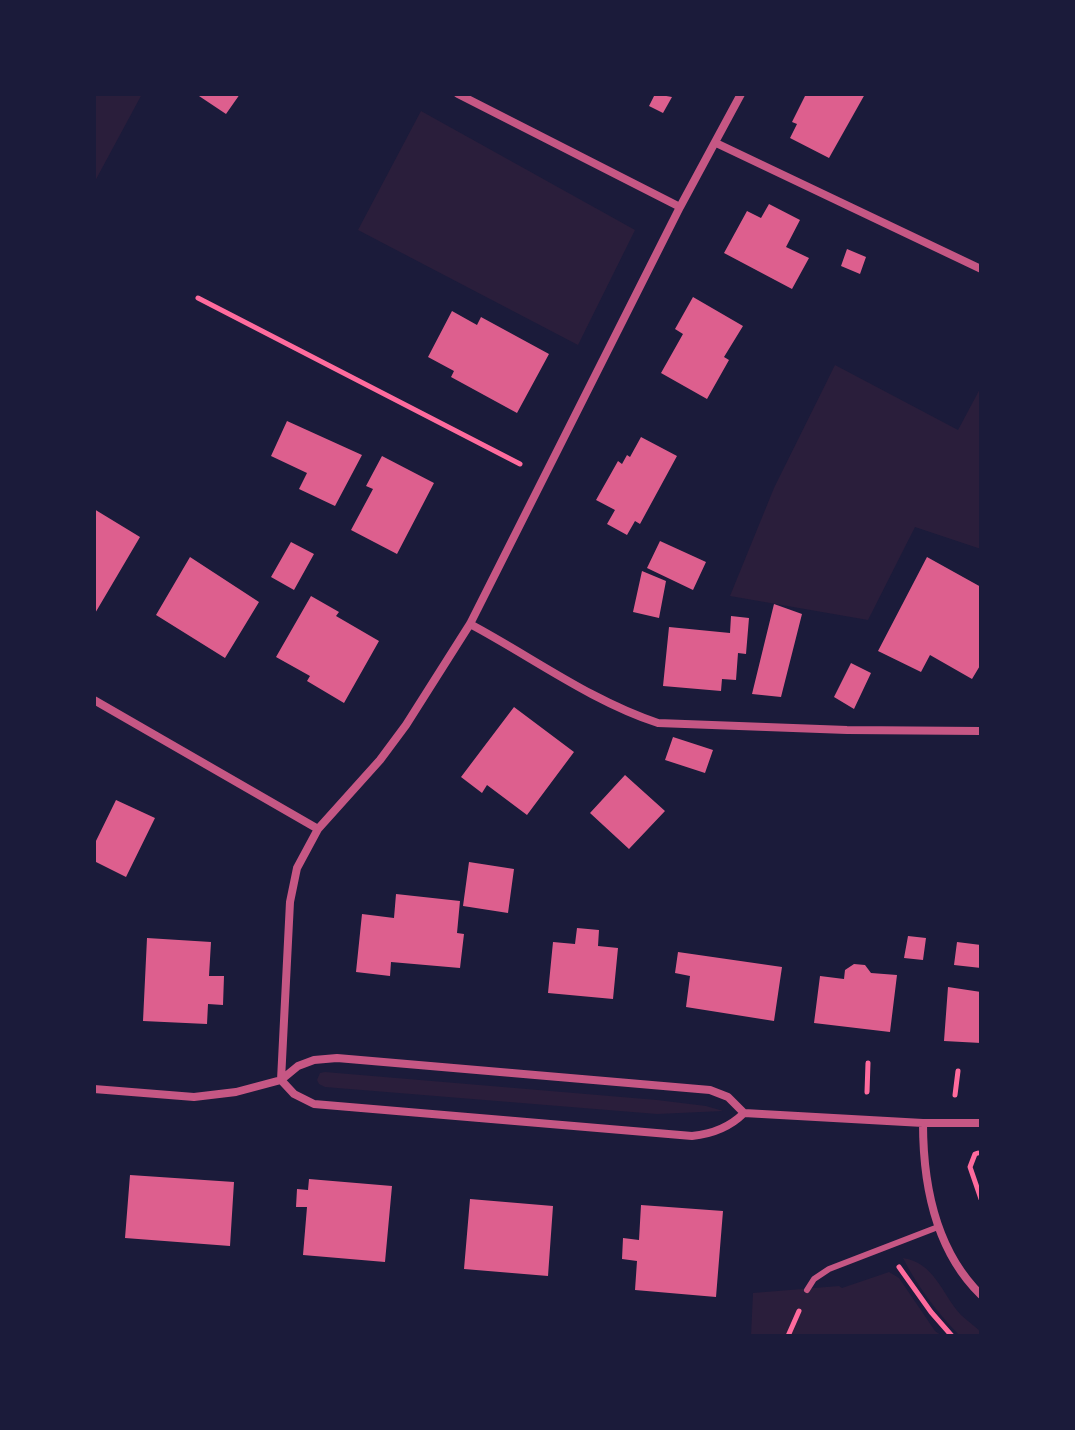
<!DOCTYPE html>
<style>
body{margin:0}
#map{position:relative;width:1075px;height:1430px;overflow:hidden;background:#1b1b3a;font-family:"IBM Plex Serif",serif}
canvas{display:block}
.frame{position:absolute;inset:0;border:96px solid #1b1b3a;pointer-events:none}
</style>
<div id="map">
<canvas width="1075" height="1430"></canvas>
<div class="frame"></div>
</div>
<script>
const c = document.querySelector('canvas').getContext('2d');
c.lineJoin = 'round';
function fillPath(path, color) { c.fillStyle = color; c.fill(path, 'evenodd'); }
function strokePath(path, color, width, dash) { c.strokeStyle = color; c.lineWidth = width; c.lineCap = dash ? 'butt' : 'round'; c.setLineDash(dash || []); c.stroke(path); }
const green = new Path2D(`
 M94 94H142L94 183Z
 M421 111 635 230 578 345 358 230Z
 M835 365 958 430 981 387V549L915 527 868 620 730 596 774 488Z
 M325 1072 657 1100 706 1106 723 1111 657 1114 325 1087 319 1084 317 1080 320 1073Z
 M903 1258C935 1263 941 1293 961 1315 967 1321 975 1326 981 1332V1336L959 1335C937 1312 917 1286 903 1258Z
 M889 1272 899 1278 935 1331 942 1336H751L753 1293 839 1286 842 1288Z`);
const building = new Path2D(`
 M196 94H240L226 114Z
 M655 94 672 97 663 113 649 106Z
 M806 94H865L829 158 790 138 797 124 792 122Z
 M769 204 800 220 786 247 809 258 792 289 724 253 747 211 761 218Z
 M847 249 866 257 860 274 841 266Z
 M693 297 743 326 724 357 729 360 707 399 661 373 683 334 675 329Z
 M452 311 477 325 481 317 549 354 517 413 451 377 454 371 428 357Z
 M287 421 362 455 335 506 299 489 307 473 271 456Z
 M641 437 677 456 640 524 635 521 627 535 607 524 615 510 596 500 618 461 622 464 627 455 630 457Z
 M382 456 434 483 397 554 351 530 373 489 366 486Z
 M94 509 140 537 94 615Z
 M660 541 706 562 693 590 647 568Z
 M291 542 314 554 294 590 271 577Z
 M190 557 259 602 225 658 156 615Z
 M927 557 981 587V664L972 679 930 655 921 672 878 651Z
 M642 571 666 581 659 618 633 612Z
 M311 596 339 612 336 616 379 641 344 703 307 681 310 676 276 657Z
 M774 604 802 614 781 697 752 694Z
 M731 616 749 618 746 654 738 653 736 680 722 679 721 691 663 686 669 627 730 633Z
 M851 663 871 673 854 709 834 697Z
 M514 707 574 752 527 815 487 785 482 793 461 777Z
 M673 737 713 750 705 773 665 760Z
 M625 775 665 811 629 849 590 813Z
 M116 800 155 818 126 877 94 861V845Z
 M469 862 514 869 508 913 463 906Z
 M396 894 460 901 457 933 464 934 460 968 391 962 390 976 356 972 362 914 394 918Z
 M577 928 599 930 598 946 618 948 613 999 548 993 553 942 575 944Z
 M908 936 926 938 923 960 904 958Z
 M147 938 211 942 209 976H224L223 1005 208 1004 207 1024 143 1021Z
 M957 942 981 945V968L954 965Z
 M678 952 782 967 774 1021 686 1007 690 976 675 973Z
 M854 964 865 965 871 973 897 975 890 1032 814 1023 820 976 844 979 845 970Z
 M948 987 981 992V1043L944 1041Z
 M130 1175 234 1182 230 1246 125 1238Z
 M309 1179 392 1186 385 1262 303 1255 307 1207H296L297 1189 308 1190Z
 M470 1199 553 1206 548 1276 464 1269Z
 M641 1205 723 1211 716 1297 635 1290 637 1261 622 1259 623 1238 639 1240Z`);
const path = new Path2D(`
 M198 298 520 464
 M867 1092 868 1063
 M955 1095 958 1071
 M978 1153 975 1154 970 1167 981 1199
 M899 1267 931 1312 952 1336
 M788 1336 799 1311`);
const service = new Path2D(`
 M807 1290 814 1279 829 1269 938 1227`);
const minor = new Path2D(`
 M458 94 680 207
 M716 143 981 269
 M470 624C532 657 591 701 658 723L847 730 981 731
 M94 700 318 829
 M281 1080 290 902 297 868 318 829 380 760 406 725 470 624 680 207 741 94
 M281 1080 294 1094 314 1104 692 1136C712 1134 729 1128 744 1113L923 1123H981
 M94 1089 194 1097 236 1092 281 1080 298 1066 314 1060 337 1058 710 1090 728 1097 744 1113
 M923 1123C923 1185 935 1250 981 1295`);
fillPath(green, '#2a1e3b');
fillPath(building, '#dd5f8e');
strokePath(path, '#ff6b9d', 5);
strokePath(service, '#c65784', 6);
strokePath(minor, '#c65784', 8);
</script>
